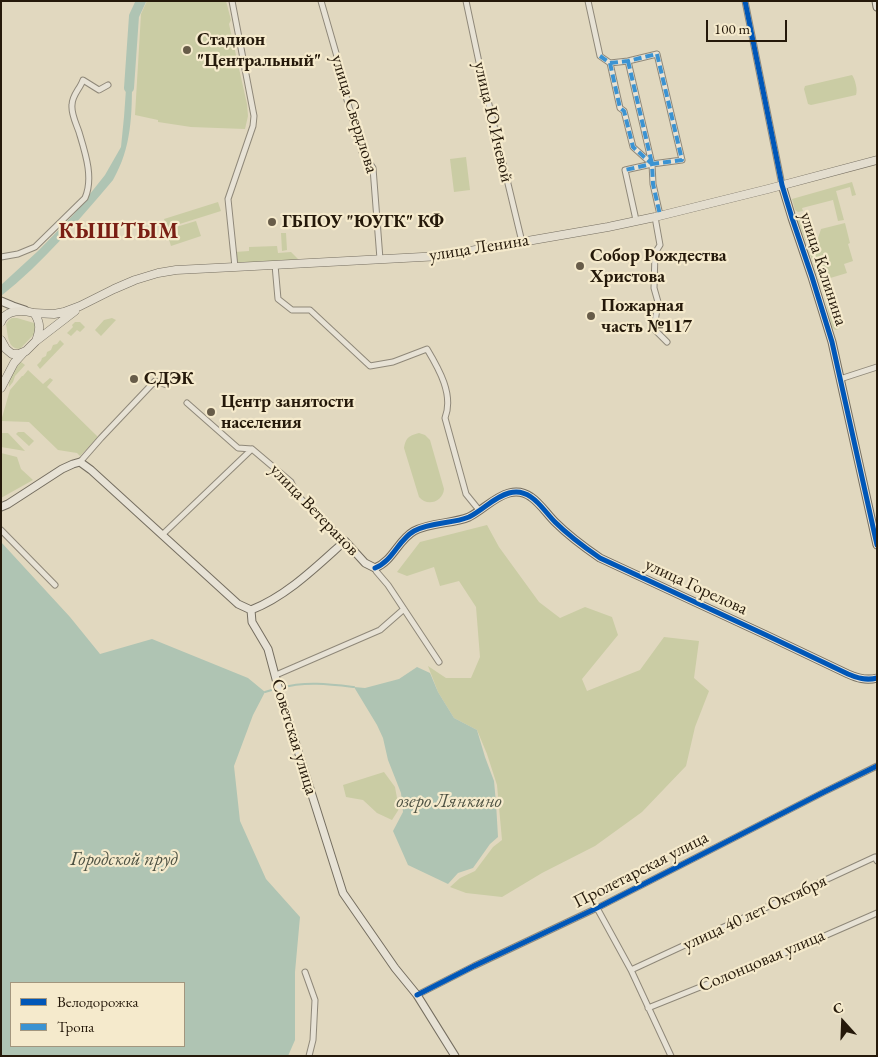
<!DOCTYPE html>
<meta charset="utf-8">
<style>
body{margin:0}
#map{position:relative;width:878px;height:1057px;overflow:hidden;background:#e1d8bf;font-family:"EB Garamond",serif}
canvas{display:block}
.frame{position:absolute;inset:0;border:2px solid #25190a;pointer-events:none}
.legend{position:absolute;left:10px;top:982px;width:175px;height:65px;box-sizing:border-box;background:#f5eacc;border:1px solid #a2967e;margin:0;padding:6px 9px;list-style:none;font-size:15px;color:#25190a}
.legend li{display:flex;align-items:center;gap:10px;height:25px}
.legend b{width:25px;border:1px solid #a2967e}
.north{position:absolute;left:818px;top:997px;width:50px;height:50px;-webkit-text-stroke:4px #f5eacc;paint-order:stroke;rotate:340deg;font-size:14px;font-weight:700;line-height:20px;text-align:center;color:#25190a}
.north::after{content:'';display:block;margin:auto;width:18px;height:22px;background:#25190a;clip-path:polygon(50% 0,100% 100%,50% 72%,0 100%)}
.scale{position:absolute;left:706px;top:20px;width:81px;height:22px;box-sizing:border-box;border:2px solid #25190a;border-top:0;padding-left:6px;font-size:15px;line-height:18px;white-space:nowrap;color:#25190a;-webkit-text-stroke:4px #f5eacc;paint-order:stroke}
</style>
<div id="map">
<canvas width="878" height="1057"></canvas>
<div class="frame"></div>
<ul class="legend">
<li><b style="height:6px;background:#0057b8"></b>Велодорожка</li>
<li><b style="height:6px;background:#3b93d2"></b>Тропа</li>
</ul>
<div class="north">С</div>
<div class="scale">100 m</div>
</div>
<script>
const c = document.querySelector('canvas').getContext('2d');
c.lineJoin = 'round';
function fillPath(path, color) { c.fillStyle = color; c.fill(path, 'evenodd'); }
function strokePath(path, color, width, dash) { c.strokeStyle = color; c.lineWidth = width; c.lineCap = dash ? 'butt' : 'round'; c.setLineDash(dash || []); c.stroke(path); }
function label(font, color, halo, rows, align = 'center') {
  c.font = font + ' "EB Garamond",serif'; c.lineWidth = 4.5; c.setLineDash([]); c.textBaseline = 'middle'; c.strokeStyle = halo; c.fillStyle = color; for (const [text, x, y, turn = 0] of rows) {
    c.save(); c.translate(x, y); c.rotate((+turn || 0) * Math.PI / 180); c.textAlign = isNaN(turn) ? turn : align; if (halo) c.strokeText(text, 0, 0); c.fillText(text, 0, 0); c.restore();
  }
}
const green = new Path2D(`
 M147 1H226L231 20 229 24 247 104 248 116 245 129 191 127 158 122V120L135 115 141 14Z
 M852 75C855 79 858 90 856 95L811 105 808 104 804 89 805 86Z
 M466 157 470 190 454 192 450 159Z
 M852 182 856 195 852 196 850 187 836 191 844 220 838 221 833 200 802 208 803 211 798 212 795 210 792 199Z
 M218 202 221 211 167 228 164 219Z
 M801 215H804L811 241 809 242 805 240 798 221V217Z
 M196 221 201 236 171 246 166 230Z
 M845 223 850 243 848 244 853 261 844 264 847 273 827 279 842 324 839 329 835 330 832 327 825 299 808 248 809 246 816 244 821 229Z
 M281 233H286L287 250 282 251Z
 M277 246 278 253 291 252 299 260 239 263 236 261 235 252 249 251V247Z
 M12 318H17L34 323 36 325 37 331 20 349C7 349 8 334 6 324L9 320Z
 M112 318 116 320 101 336 95 330 104 320Z
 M75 322H80L85 327 80 332 77 330 71 336 67 333 73 327 72 325Z
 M60 340 64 344 40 369 37 365 41 361 42 358 46 356 47 352 51 350 53 345 57 344Z
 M21 362 25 365 15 376 13 382 9 387C8 375 14 370 21 362Z
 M28 370 43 384 50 378 53 380 47 387 98 437 80 456 77 453 58 450 29 422 1 421 10 390 22 376H23Z
 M18 432H24L34 441 29 446 16 434Z
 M1 433H8L25 451 1 447Z
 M419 433 425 435 430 440 444 489C443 502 427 507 419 497L404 448C406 437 409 436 419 433Z
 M1 453 17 457 21 469 33 480 1 498Z
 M487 525 499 547 539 602 560 618 585 607 612 617 618 635 582 679 587 691 640 670 664 637 699 641 694 678 709 691 695 727 686 766 642 812 595 846 542 873 502 897 466 893 450 887 460 878 475 871 493 847 502 840 497 785 487 754 477 730 454 718 438 692 428 666 446 678H471L480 657 476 607 459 581 440 586 434 567 407 576 397 572 420 542Z
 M384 772 395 787 399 809 392 820 377 813 363 800 346 797 343 785Z`);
const water = new Path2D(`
 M127 75 132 77C132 114 132 147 113 180 78 221 43 263 1 296V285L38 251 74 214 105 175 121 147 124 117Z
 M1 542 70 617 100 654 152 639 248 678 265 692 253 715 234 766 240 821 266 879 300 917 295 972V1040L288 1056H1ZM184 983V1046H11V983Z
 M417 667 430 673 438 692 454 718 477 730 485 757 494 781 496 803 498 837 490 844 473 868 458 873 448 884 408 865 393 831 403 812 401 793 388 760 383 738 377 725 354 687 365 688 399 679Z`);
const stream = new Path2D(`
 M280 688C305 681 329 684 354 687
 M265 692 275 689`);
const river = new Path2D(`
 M129 88 134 16 141 1`);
const street = new Path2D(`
 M232 1 254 116 253 126 228 199 235 267
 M321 1 338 60 347 100 362 152 373 168 380 259
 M466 1 480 67 522 242
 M588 1 600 56 610 63 620 108 624 111 633 147 652 164 625 170 636 220
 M745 1 782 185
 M628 61 652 164
 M610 63 628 61 657 54 682 160 652 164 653 184 660 215
 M655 217 660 245 655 253 654 288 658 302 654 329 667 342
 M1 257 18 254 35 247 85 198C94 178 85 152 79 132 76 123 71 114 72 105 72 95 80 89 83 80L99 90 108 85
 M275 265 278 299 292 310H310L370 366 393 362 427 349C439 369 454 395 445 418L466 494 479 510
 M840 379 877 367
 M187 403 238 448 252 449 291 482 297 495 345 541
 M80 462 101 438 155 381 167 385
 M1 530 55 585
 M162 535 252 449
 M375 568 376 571 388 585 439 662
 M276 675 380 630 404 609
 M597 908 631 970 671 1056
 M631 970 875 857 877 861
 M305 972 315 1000 313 1040 309 1056
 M417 995 474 966 597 908 824 792 877 766
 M648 1008 790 951 877 913`);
const secondary = new Path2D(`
 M876 1 877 7
 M782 185 792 218 812 277 832 342 877 545
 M1 301 13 306 25 310
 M1 507 8 504 62 469 73 464 80 462 91 470 238 604 251 610
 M251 610C287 596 317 566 345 541L365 563 375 568C393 561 398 540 414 531 431 522 452 524 469 517 483 510 494 497 509 493 516 491 524 492 531 497 540 503 547 514 555 522 568 535 584 547 600 558L766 635 848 674C857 678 866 681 877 678
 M251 610 252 622 268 649 280 694 343 893 395 968 417 995 455 1056`);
const primary = new Path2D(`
 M34 313 54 314 64 312 80 306 114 289 135 280 158 273 176 270 235 267 441 256 608 227 655 217 768 189 877 160
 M1 322C6 309 23 310 34 313 41 323 40 330 36 341
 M1 340 6 349 12 354H19L26 351 36 341 75 311
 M1 388 14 363 24 352`);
const quiet = new Path2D(`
 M600 56 610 63 620 108 624 111 633 147 652 164 625 170
 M628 61 652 164
 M610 63 628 61 657 54 682 160 652 164 653 184 660 215`);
const cycleway = new Path2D(`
 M745 1 782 185 792 218 812 277 832 342 877 545
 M375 568C393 561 398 540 414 531 431 522 452 524 469 517 483 510 494 497 509 493 516 491 524 492 531 497 540 503 547 514 555 522 568 535 584 547 600 558L766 635 848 674C857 678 866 681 877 678
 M417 995 474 966 597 908 824 792 877 766`);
const markers = [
 [187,50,5,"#675c49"],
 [272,222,5,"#675c49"],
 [580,266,5,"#675c49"],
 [591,316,5,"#675c49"],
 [134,379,5,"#675c49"],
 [211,412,5,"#675c49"]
];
const poiNames = [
 ["Стадион",197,40],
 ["\"Центральный\"",197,61],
 ["ГБПОУ \"ЮУГК\" КФ",282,222],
 ["Собор Рождества",590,256],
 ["Христова",590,277],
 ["Пожарная",601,306],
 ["часть №117",601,327],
 ["СДЭК",144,379],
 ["Центр занятости",221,402],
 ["населения",221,423]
];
const streetNames = [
 ["улица Свердлова",354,114,73],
 ["улица Ю.Ичевой",493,122,77],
 ["улица Ленина",479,248,-9],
 ["улица Калинина",823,269,72],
 ["улица Ветеранов",314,510,46],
 ["улица Горелова",696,587,25],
 ["Советская улица",294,737,73],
 ["Пролетарская улица",641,870,-27],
 ["улица 40 лет Октября",755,913,-25],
 ["Солонцовая улица",762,961,-23]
];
const waterNames = [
 ["озеро Лянкино",449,802],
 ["Городской пруд",124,860]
];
const districtNames = [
 ["КЫШТЫМ",119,232]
];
fillPath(green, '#cacca4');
fillPath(water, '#afc4b3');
strokePath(stream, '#afc4b3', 2);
strokePath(river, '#afc4b3', 10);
strokePath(street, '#8f8879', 7);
strokePath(secondary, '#756e60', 9);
strokePath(primary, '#756e60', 9);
strokePath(street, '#e7e2d5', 5);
strokePath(secondary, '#e7e2d5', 7);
strokePath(primary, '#e3ddce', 8);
strokePath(quiet, '#3b93d2', 4, [8, 4]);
strokePath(cycleway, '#0057b8', 5);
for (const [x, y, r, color] of markers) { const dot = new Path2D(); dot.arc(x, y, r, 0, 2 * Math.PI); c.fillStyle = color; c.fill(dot); strokePath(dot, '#f5eacc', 2); }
label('bold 18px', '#25190a', '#f5eacc', poiNames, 'left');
label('18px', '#25190a', '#f5eacc', streetNames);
label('italic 19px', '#4e5243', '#f5eacc', waterNames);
c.letterSpacing = '1px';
label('bold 22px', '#7a1f14', '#f5eacc', districtNames);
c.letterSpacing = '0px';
</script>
